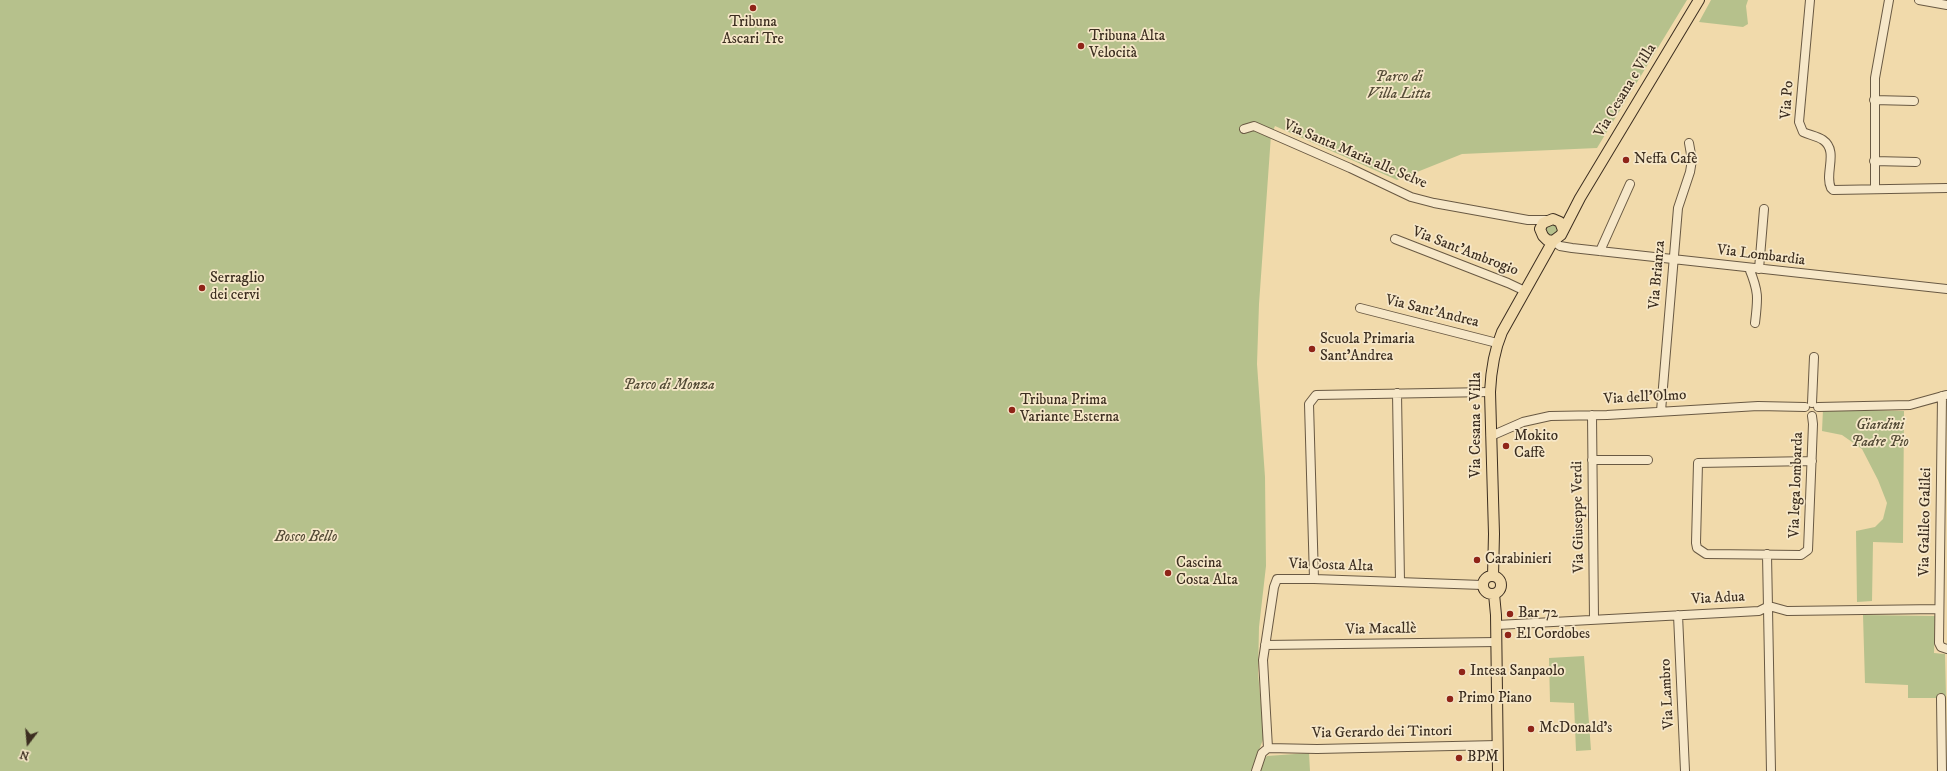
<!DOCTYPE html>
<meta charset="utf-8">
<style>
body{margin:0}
#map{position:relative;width:1947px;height:771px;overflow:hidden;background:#f1daab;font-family:"IM FELL DW Pica",serif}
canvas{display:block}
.north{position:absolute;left:8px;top:723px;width:40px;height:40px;-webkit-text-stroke:3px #f6e7c8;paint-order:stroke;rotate:196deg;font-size:11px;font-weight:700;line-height:16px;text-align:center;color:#3c2e20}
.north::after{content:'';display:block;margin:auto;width:14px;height:18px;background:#3c2e20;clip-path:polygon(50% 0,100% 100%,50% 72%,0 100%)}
</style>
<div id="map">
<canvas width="1947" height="771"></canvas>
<div class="north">N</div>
</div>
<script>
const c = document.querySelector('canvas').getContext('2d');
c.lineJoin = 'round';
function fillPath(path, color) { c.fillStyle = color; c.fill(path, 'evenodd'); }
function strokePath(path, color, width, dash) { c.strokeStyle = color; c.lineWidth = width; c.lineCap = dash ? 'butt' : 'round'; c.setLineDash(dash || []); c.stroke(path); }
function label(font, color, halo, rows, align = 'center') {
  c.font = font + ' "IM FELL DW Pica",serif'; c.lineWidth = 3.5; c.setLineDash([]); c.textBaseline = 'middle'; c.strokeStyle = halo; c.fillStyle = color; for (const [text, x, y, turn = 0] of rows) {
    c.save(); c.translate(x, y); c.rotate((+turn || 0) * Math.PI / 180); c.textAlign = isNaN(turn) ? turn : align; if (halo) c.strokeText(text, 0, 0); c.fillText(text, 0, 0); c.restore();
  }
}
const green = new Path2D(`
 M0 0H1687L1597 148 1462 154 1397 180 1275 126 1271 135 1259 304 1257 364 1265 477 1266 566 1259 627 1258 673 1264 737 1251 771H0Z
 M1711 0H1748L1746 6 1748 24 1743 27 1699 22Z
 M1546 230a6 6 0 1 1 12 0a6 6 0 1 1-12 0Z
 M1823 409 1904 411 1903 543 1873 542 1872 601 1857 602 1856 531 1875 527 1883 519 1887 503 1878 480 1862 449 1842 435 1822 431Z
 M1863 615 1935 616 1934 653 1945 654 1946 698H1908V685L1865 683Z
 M1584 656 1591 750 1576 751 1574 703 1550 702 1549 658Z
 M1309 753 1310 771H1259L1264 759 1267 756Z`);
const minor = new Path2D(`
 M1810 0 1799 122 1803 132C1809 135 1817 136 1823 140 1839 151 1824 174 1831 188L1833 190 1947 188
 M1919 0 1947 5
 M1874 100 1914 101
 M1244 129 1254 126 1350 168 1411 197 1434 203 1528 220H1546
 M1874 161 1916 162
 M1875 189V78L1889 0
 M1395 239 1508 283 1525 291
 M1553 241 1560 246 1572 248 1947 289
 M1600 251 1630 184
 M1749 268C1759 292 1758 298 1755 323
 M1759 269 1764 209
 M1360 308 1497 343
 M1397 393 1400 582
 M1942 396 1939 643 1941 647 1947 649
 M1812 403 1814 357
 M1818 407 1910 405 1946 395
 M1661 411 1678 208 1690 172 1692 160 1689 143
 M1592 415 1594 619
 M1491 436 1523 422 1550 416 1607 415 1758 406 1805 407
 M1592 460H1648
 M1812 461 1698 463 1696 543 1697 548 1706 554 1801 555 1808 550 1813 424 1812 416
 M1767 554 1771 771
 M1314 579 1309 404 1316 395 1490 392
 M1678 615 1685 771
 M1497 625 1759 611 1769 606 1787 611 1939 609
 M1265 645 1497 642
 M1941 698 1942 771
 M1268 748 1263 660 1274 587 1277 579H1314L1482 585
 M1268 748 1317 749 1498 745
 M1256 771 1262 753 1268 748`);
const major = new Path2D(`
 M1563 230 1560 222 1553 219 1543 223 1540 229 1543 236 1547 240 1553 241 1561 235 1580 198 1699 0
 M1483 585a9 9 0 1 1 18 0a9 9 0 1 1-18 0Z
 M1493 576 1494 534 1490 392C1491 371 1494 351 1502 332L1553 241
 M1494 594 1496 615 1498 771`);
const markers = [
 [753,8,4,"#8f2418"],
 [1081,46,4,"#8f2418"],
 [1626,160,4,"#8f2418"],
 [202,288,4,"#8f2418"],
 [1312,349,4,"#8f2418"],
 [1012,410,4,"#8f2418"],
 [1506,446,4,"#8f2418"],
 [1477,560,4,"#8f2418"],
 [1168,573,4,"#8f2418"],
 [1510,614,4,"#8f2418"],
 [1508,635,4,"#8f2418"],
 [1462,672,4,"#8f2418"],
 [1450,699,4,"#8f2418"],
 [1531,729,4,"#8f2418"],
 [1459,758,4,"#8f2418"]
];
const poiNames = [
 ["Tribuna",753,23,"center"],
 ["Ascari Tre",753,40,"center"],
 ["Tribuna Alta",1089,37],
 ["Velocità",1089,54],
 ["Neffa Cafè",1634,160],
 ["Serraglio",210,279],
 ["dei cervi",210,296],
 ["Scuola Primaria",1320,340],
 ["Sant'Andrea",1320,357],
 ["Tribuna Prima",1020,401],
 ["Variante Esterna",1020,418],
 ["Mokito",1514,437],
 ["Caffè",1514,454],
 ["Carabinieri",1485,560],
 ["Cascina",1176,564],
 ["Costa Alta",1176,581],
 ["Bar 72",1518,614],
 ["El Cordobes",1516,635],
 ["Intesa Sanpaolo",1470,672],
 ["Primo Piano",1458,699],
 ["McDonald's",1539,729],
 ["BPM",1467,758]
];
const parkNames = [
 ["Parco di",1399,78],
 ["Villa Litta",1399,95],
 ["Parco di Monza",669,386],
 ["Giardini",1880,426],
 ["Padre Pio",1880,443],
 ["Bosco Bello",306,538]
];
const streetNames = [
 ["Via Cesana e Villa",1626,91,-59],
 ["Via Po",1788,100,-86],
 ["Via Santa Maria alle Selve",1355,155,23],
 ["Via Sant'Ambrogio",1465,252,21],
 ["Via Lombardia",1761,256,7],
 ["Via Brianza",1658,275,-85],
 ["Via Sant'Andrea",1432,312,14],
 ["Via dell'Olmo",1645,398,-3],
 ["Via Cesana e Villa",1477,425,-90],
 ["Via lega lombarda",1797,485,-88],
 ["Via Giuseppe Verdi",1579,517,-91],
 ["Via Galileo Galilei",1926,522,-89],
 ["Via Costa Alta",1331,566,2],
 ["Via Adua",1718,599,-3],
 ["Via Macallè",1381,630,-1],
 ["Via Lambro",1668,694,-93],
 ["Via Gerardo dei Tintori",1382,733,-1]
];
fillPath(green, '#b6c18c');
strokePath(minor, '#695943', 10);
strokePath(major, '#3c2e20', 12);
strokePath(minor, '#f6e7c8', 8);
strokePath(major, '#f1daab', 10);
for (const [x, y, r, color] of markers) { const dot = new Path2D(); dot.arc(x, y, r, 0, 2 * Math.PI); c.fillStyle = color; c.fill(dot); strokePath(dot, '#f6e7c8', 1.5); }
label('15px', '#3c2e20', '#f6e7c8', poiNames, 'left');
label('italic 15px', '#544b36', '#f6e7c8', parkNames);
label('15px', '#3c2e20', '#f6e7c8', streetNames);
</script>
